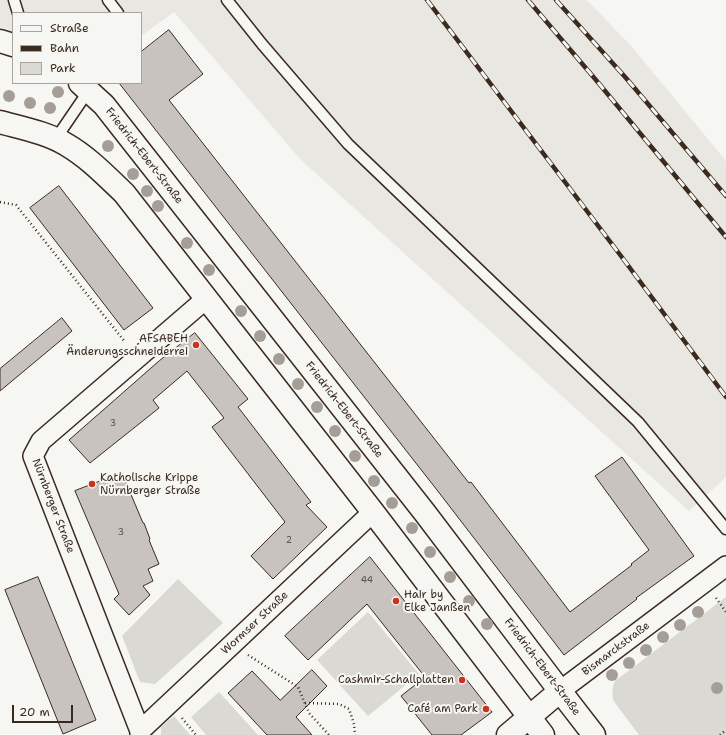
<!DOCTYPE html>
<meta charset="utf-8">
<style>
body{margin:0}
#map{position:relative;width:726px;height:735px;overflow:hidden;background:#f6f6f2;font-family:"Shantell Sans",sans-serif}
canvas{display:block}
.legend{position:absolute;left:12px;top:12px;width:130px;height:72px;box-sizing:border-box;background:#f6f6f2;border:1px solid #aba49d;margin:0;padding:5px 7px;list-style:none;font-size:12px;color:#3b2a1e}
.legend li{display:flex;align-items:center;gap:8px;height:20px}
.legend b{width:20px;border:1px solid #aba49d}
.scale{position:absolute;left:12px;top:705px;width:61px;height:18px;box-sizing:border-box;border:2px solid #3b2a1e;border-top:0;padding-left:5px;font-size:12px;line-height:14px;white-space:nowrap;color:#3b2a1e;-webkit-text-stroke:3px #f6f6f2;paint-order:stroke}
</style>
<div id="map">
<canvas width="726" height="735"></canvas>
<ul class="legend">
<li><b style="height:5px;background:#f6f6f2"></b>Straße</li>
<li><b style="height:5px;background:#3b2a1e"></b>Bahn</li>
<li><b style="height:11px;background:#dad9d3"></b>Park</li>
</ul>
<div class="scale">20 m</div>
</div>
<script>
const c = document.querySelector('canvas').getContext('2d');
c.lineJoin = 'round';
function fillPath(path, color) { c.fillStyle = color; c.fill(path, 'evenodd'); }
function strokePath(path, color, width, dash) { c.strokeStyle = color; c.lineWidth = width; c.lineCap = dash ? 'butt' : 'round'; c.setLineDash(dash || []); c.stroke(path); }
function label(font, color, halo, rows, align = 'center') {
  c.font = font + ' "Shantell Sans",sans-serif'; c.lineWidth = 4; c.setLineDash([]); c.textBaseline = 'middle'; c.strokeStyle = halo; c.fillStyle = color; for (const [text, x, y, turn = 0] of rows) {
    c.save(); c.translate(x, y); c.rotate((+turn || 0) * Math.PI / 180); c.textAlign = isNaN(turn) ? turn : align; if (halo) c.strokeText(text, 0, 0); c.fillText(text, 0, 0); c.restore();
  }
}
const built = new Path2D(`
 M0 0H587L633 48 726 161V477L689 511 301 160 174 12 141 36V13H13V31L0 27Z`);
const green = new Path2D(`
 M178 579 223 623 155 684 140 682 122 636Z
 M726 597V735H639L613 700C612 693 612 688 615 681Z
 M368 612 419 674 368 716 317 660Z
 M219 692 258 735H206L191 717Z
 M174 716 190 735H161V727Z`);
const building = new Path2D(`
 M169 30 203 74 169 100 469 483 471 482 570 612 632 565 631 564 649 550 595 476 622 457 694 556 636 598 637 599 564 655 437 490 318 338 119 83H141V52Z
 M59 186 153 308 124 330 30 208Z
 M62 318 72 331 0 391V369Z
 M195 333 248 399 238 407 311 502 306 505 327 527 273 579 251 556 285 522 212 427 224 418 187 371 153 400 159 408 90 463 69 440 159 361Z
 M122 473 143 523H144L150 539 149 540 159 564 148 569 153 581 143 586 150 595 129 615 114 599 119 594 75 491Z
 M370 557 492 712 461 735H432L401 696 425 677 367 604 308 660 285 636Z
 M38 577 96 720 63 734 5 590Z
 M312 670 327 686 296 717 312 735H267L228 693 252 671 280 700Z`);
const path = new Path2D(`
 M0 202 16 205 125 342
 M716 598 726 612
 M248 655 298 687 309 713 329 735
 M305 703 339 704 349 709 354 724 355 735
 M182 718 196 735
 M720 735 726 730`);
const lane = new Path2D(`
 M14 0 18 13
 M108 0 118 13
 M227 0 262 44 348 144 638 422 726 529
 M55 140 89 90`);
const street = new Path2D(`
 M560 691 726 566
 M140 731 33 456 41 441 207 298
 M140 735V731L373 512`);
const secondary = new Path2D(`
 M0 41 13 45
 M80 83 104 105 425 513 560 691 594 735
 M0 122C22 128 48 133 67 145 89 158 106 176 124 193L373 512 543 735
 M508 735 560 691`);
const rail = new Path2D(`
 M427 0 621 256 726 397
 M528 0 596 80 726 237
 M556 0 626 78 726 196`);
const trees = [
 [58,92],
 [9,96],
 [30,103],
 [50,108],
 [108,146],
 [133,174],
 [147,191],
 [158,206],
 [187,243],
 [209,270],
 [241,311],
 [260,336],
 [279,359],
 [298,384],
 [317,407],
 [335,431],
 [355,456],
 [374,481],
 [392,503],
 [412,528],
 [430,552],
 [450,577],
 [469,601],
 [698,612],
 [487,624],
 [680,625],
 [663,637],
 [646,650],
 [629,663],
 [612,675],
 [717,688]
];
const markers = [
 [196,345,4,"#c8321e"],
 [92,484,4,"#c8321e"],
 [396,601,4,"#c8321e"],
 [462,680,4,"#c8321e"],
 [486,709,4,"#c8321e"]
];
const numberNames = [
 ["3",113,424],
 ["3",121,533],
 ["2",289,541],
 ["44",367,581]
];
const streetNames = [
 ["Friedrich-Ebert-Straße",144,156,52],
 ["Friedrich-Ebert-Straße",344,410,52],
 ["Nürnberger Straße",53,506,69],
 ["Wormser Straße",255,623,-43],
 ["Bismarckstraße",616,649,-37],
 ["Friedrich-Ebert-Straße",542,667,53]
];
const poiNames = [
 ["AFSABEH",188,339],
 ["Änderungsschneiderrei",188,352],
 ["Katholische Krippe",100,478,"left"],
 ["Nürnberger Straße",100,491,"left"],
 ["Hair by",404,595,"left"],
 ["Elke Janßen",404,608,"left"],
 ["Cashmir-Schallplatten",454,680],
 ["Café am Park",478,709]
];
fillPath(built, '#e8e7e2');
fillPath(green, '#dad9d3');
fillPath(building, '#c8c3be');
strokePath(building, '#3b2a1e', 1);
strokePath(lane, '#3b2a1e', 13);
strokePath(street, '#3b2a1e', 22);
strokePath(secondary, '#3b2a1e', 25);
strokePath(path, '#3b2a1e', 2.5, [1, 3]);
strokePath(lane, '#f6f6f2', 10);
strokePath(street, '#f6f6f2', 19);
strokePath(secondary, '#f6f6f2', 22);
strokePath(rail, '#3b2a1e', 4.5);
strokePath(rail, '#f6f6f2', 3, [9]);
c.fillStyle = '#a59e96';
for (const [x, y] of trees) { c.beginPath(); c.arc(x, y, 6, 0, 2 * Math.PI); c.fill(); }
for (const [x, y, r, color] of markers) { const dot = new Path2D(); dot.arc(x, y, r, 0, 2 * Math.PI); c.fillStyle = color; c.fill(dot); strokePath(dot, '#f6f6f2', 1.5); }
label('9px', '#5e5046', null, numberNames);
label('11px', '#3b2a1e', '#f6f6f2', streetNames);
label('11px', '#3b2a1e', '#f6f6f2', poiNames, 'right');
</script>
